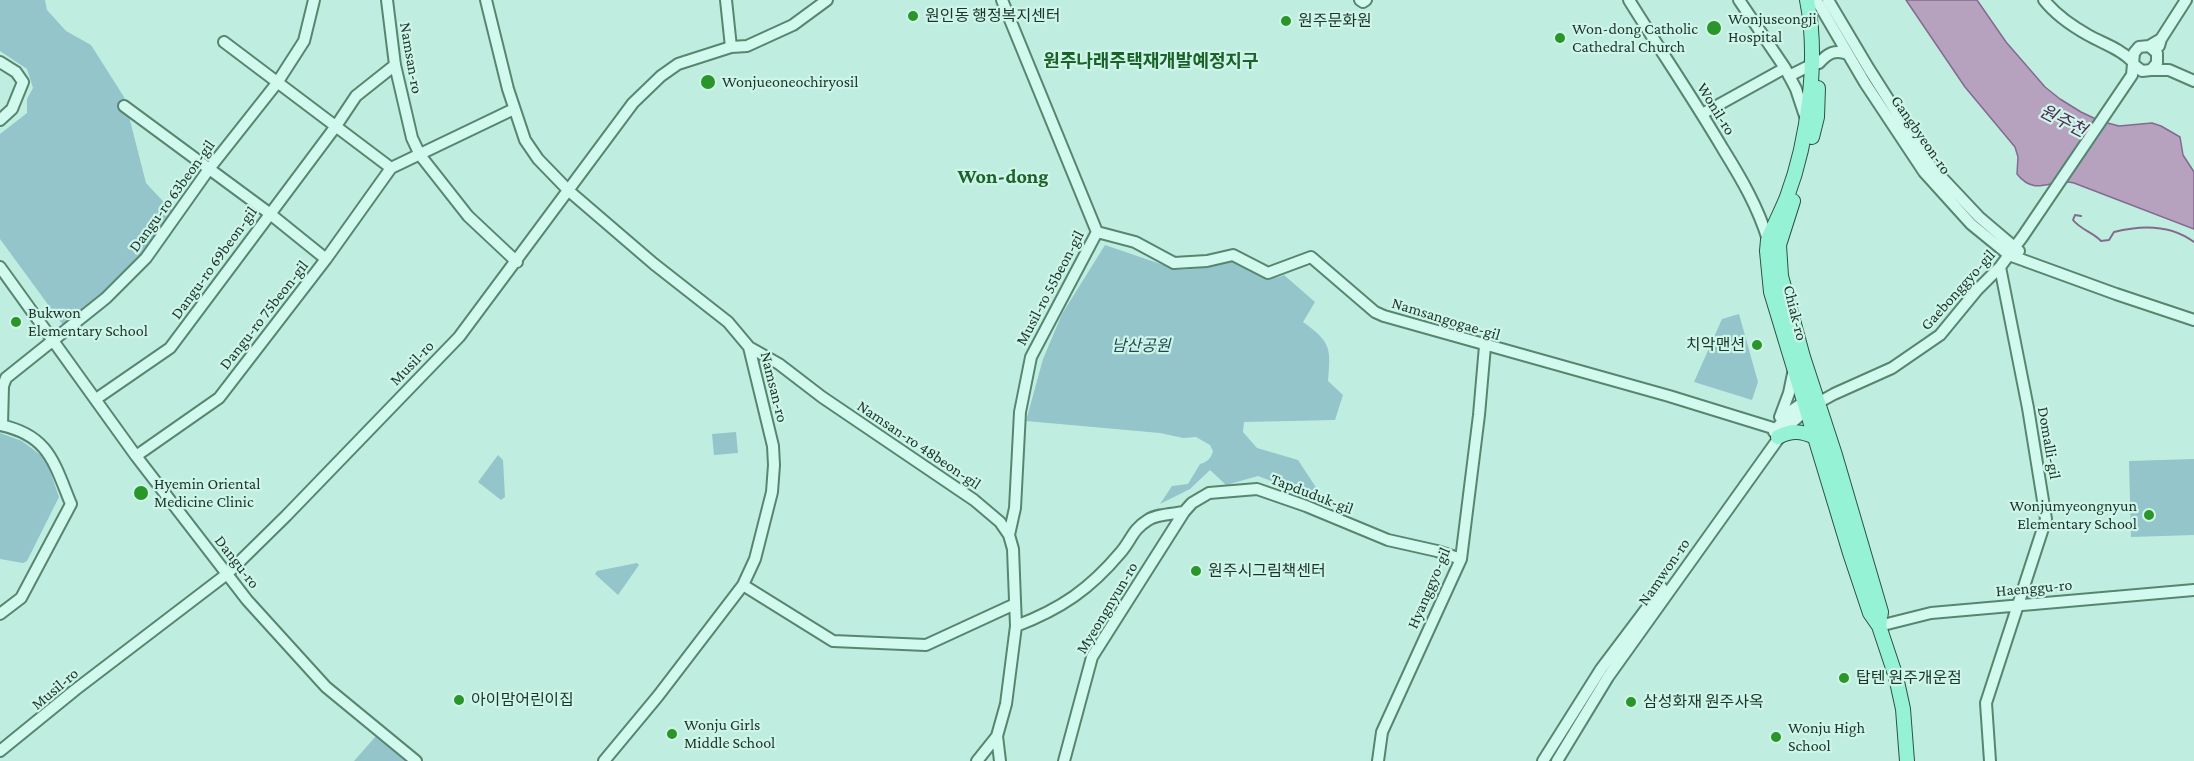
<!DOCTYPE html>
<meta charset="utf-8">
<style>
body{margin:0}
canvas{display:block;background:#bfeddf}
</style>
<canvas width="2194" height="761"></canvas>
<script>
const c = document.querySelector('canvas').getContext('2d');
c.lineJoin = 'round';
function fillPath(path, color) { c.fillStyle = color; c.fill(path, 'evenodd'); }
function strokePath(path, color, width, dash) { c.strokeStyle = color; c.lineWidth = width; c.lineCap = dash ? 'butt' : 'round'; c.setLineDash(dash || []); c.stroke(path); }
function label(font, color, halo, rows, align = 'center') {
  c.font = font + ' "Crimson Pro","Noto Sans KR",serif'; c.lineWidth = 4.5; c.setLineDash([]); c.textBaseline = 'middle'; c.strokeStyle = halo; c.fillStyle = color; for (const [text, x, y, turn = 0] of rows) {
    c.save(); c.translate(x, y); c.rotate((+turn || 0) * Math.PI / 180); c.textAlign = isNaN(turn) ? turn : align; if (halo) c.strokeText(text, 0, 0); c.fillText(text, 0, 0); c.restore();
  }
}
const green = new Path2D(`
 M0 0H45L47 10 66 31 91 45 124 97 146 183 172 211 123 281 63 325 0 239V134L27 113V99L33 88 27 69 0 51Z
 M1105 245 1178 270 1195 269 1237 261C1250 271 1267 283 1284 275L1315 302 1303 322C1331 342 1331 348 1328 381L1343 395 1335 420 1244 422 1243 432 1257 448 1298 460 1325 501 1258 476 1226 485 1210 470 1190 489 1160 504 1172 486 1188 484 1200 464C1207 462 1211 459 1213 451L1210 445 1196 437 1183 438 1160 433 1026 421 1043 359 1062 314Z
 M1739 314 1758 382 1752 400 1694 382 1722 319Z
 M736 432 738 453 714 455 712 434Z
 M0 433 22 441 46 459 59 497 27 561 23 563 0 559Z
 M498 455 503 460 505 497 501 500 478 482Z
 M2194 459V535L2131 537 2129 461Z
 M637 563 639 565 618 595 595 574 597 571Z
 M376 736 407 761H354Z`);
const water = new Path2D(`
 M1906 0H1977L2006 42 2045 87 2060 99 2081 112 2100 121 2119 126 2152 123 2161 126 2180 137 2183 155 2194 172V229L2074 183C2052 177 2036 198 2017 174L2018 157 2015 147 1965 87Z`);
const stream = new Path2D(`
 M2081 216 2075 215 2073 220C2081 230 2093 232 2101 241L2109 240 2114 232C2141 225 2170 224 2194 242`);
const minor = new Path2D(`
 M387 0 395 65 412 138 420 155 468 216 517 262
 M486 0 508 89 525 140 538 159 569 191 654 264 728 322 749 347 773 446 774 465 772 492 755 559 743 585 658 696 604 761
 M726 0 731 47
 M1002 0 1097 232
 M1360 0 1363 2 1366 0
 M1629 0C1660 50 1693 98 1723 149 1741 178 1758 207 1768 240
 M1739 0 1785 68 1796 89 1806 119
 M1828 0 1869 69 1930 165 1979 217 2019 251
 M2044 0C2055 14 2072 26 2088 35 2104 44 2119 48 2132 61
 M1817 1 1865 83 1924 172 1971 224 2009 255 2116 294 2194 320
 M224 42 391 168
 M2149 46 2157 53V63L2151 70 2142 71 2133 64 2134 53 2139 47 2149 46 2161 39
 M2159 46 2161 39 2186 0
 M0 62 16 72 23 82 12 109 0 120
 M1819 63C1828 53 1835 49 1848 54
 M2151 70H2169L2194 81
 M1789 76 1811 65
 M124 106 269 213 326 259
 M1702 114 1785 68
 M1097 232 1135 242 1174 263 1207 261 1233 255 1268 273 1311 257 1375 312 1384 316 1669 396 1776 429
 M0 267 136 456 247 600 326 687 416 761
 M749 347 779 364 822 397 974 500 1000 522 1009 535 1013 549 1016 626 1006 704 997 736 977 761
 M96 399 170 348 336 126 356 96 395 65
 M1780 417 1789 393 1794 369
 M0 425C49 435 54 463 71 504L21 598 0 614
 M2 425 3 386 6 378 106 298 146 258 209 169 277 83 304 41 314 0
 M1774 432 1791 411 1810 398
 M136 456 219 398 326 259 391 168 514 109
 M1009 535 1015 508 1020 412 1031 357 1097 232
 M743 585 833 641 926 645 1015 604
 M1016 626C1061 609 1090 589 1121 552 1132 539 1132 530 1148 520 1157 514 1173 514 1184 512
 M1879 626 1931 613 2194 590
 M997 736 1000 761
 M0 751 75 690 227 574 286 516 459 337 633 103 661 76 678 64 731 47 747 46 793 25 827 0
 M1064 761 1092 657 1184 512 1192 503 1209 493 1257 489 1306 506 1388 540 1437 551 1461 559
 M1378 761 1382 732 1461 559 1479 415 1485 346
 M1543 761 1601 669 1662 588
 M1557 761 1608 677 1786 428 1807 409 1834 394 1892 368 1940 335 1977 290 2000 267 2023 236 2132 75 2133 64
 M1990 761 1986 703 2046 519 2028 408 2000 267`);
const major = new Path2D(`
 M1807 0C1819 59 1808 141 1787 197 1781 212 1774 225 1768 240L1767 251 1771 292 1850 553 1870 613 1879 626 1896 677 1903 709 1907 761
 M1812 137 1817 117 1818 88
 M1793 201 1779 245 1781 276 1803 357 1835 455 1881 612 1879 626
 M1778 437C1792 430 1801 431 1815 437`);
const markers = [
 [913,16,6,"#2a9528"],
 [1286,21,6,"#2a9528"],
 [1714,28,8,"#2a9528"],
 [1560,38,6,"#2a9528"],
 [708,82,8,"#2a9528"],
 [16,322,6,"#2a9528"],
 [1757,345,6,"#2a9528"],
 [141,493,8,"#2a9528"],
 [2149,515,6,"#2a9528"],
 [1196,571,6,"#2a9528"],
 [1844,678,6,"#2a9528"],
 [459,700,6,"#2a9528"],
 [1631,702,6,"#2a9528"],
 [672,734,6,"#2a9528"],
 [1776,737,6,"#2a9528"]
];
const poiNames = [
 ["원인동 행정복지센터",925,16],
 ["Wonjuseongji",1728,19],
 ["Hospital",1728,37],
 ["원주문화원",1298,21],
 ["Won-dong Catholic",1572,29],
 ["Cathedral Church",1572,47],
 ["Wonjueoneochiryosil",722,82],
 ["Bukwon",28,313],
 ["Elementary School",28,331],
 ["치악맨션",1745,345,"right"],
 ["Hyemin Oriental",154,484],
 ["Medicine Clinic",154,502],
 ["Wonjumyeongnyun",2137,506,"right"],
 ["Elementary School",2137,524,"right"],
 ["원주시그림책센터",1208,571],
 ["탑텐 원주개운점",1856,678],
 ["아이맘어린이집",471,700],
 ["삼성화재 원주사옥",1643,702],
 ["Wonju Girls",684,725],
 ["Middle School",684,743],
 ["Wonju High",1788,728],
 ["School",1788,746]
];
const streetNames = [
 ["Namsan-ro",411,58,80],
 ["Wonil-ro",1716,109,58],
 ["Gangbyeon-ro",1921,135,55],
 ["Dangu-ro 63beon-gil",172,196,-54],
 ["Dangu-ro 69beon-gil",214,263,-54],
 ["Musil-ro 55beon-gil",1050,288,-62],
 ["Gaebonggyo-gil",1958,290,-48],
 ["Chiak-ro",1795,313,76],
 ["Dangu-ro 75beon-gil",264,315,-52],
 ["Namsangogae-gil",1446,319,17],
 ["Musil-ro",412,363,-46],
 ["Namsan-ro",774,387,76],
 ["Domalli-gil",2049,443,80],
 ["Namsan-ro 48beon-gil",919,445,34],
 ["Tapduduk-gil",1312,494,21],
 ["Dangu-ro",237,562,52],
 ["Namwon-ro",1664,572,-55],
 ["Hyanggyo-gil",1429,588,-67],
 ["Haenggu-ro",2034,588,-5],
 ["Myeongnyun-ro",1107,608,-59],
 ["Musil-ro",55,689,-40]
];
const parkNames = [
 ["남산공원",1141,346]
];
const neighbourhoodNames = [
 ["원주나래주택재개발예정지구",1151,61]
];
const waterNames = [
 ["원주천",2063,121,27]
];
const quarterNames = [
 ["Won-dong",1003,177]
];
fillPath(green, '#93c5cb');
fillPath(water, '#b6a2bf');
strokePath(water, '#846a8d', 1.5);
strokePath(stream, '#846a8d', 2);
strokePath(minor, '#578670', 14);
strokePath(major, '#2c533e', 16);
strokePath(minor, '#d2f9ed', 10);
strokePath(major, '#96f2d4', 14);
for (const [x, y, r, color] of markers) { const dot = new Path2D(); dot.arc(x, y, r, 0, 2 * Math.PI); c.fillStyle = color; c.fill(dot); strokePath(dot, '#cef5e9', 2); }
label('16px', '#1c3528', '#cef5e9', poiNames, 'left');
label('16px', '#1c3528', '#cef5e9', streetNames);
label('italic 16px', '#234652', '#cef5e9', parkNames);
label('bold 18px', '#1b6229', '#cef5e9', neighbourhoodNames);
label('italic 18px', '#522b55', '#cef5e9', waterNames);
label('bold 20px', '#1b6229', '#cef5e9', quarterNames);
</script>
